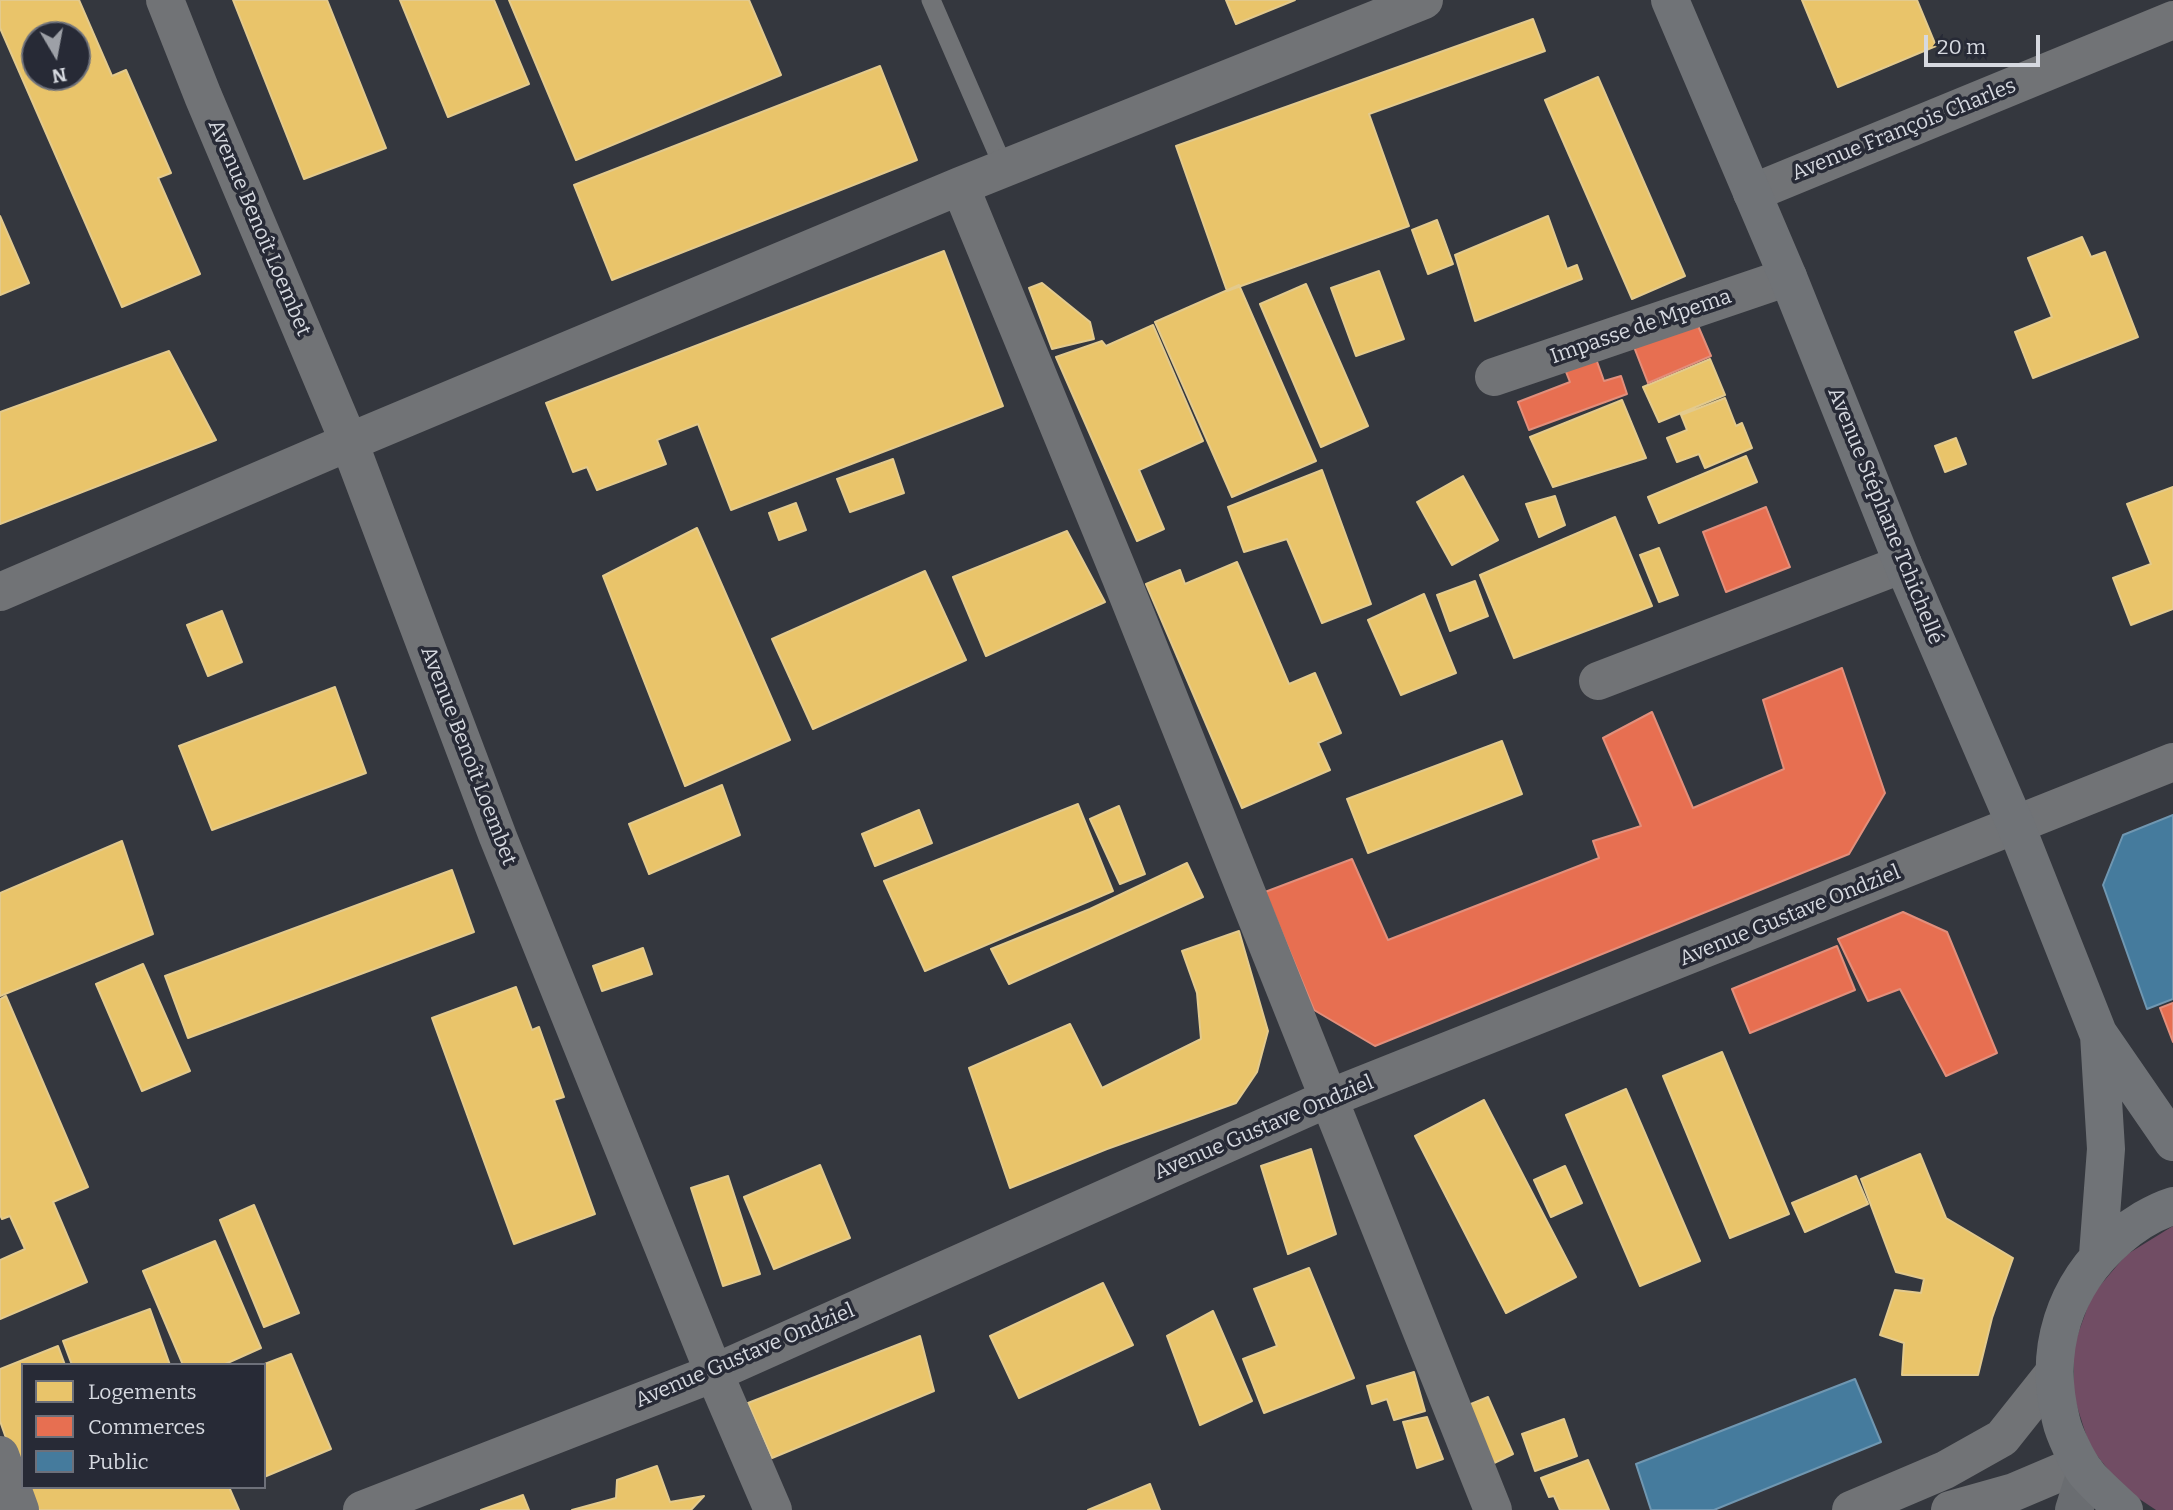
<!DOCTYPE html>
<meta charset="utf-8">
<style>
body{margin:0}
#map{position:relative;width:2173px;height:1510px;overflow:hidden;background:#34373e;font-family:Bitter,serif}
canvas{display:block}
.legend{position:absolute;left:21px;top:1363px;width:245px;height:126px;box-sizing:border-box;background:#272a36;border:2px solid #6d707a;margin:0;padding:9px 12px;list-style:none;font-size:21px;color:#d6d9e0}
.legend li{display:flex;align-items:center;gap:14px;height:35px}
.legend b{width:35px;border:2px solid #6d707a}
.north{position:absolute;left:21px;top:21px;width:70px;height:70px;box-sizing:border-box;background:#272a36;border:2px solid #6d707a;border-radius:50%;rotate:170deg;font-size:19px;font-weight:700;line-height:28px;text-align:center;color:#d6d9e0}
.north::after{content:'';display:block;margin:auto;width:24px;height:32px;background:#9da0a7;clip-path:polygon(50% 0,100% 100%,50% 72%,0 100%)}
.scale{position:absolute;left:1924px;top:35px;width:116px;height:32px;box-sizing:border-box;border:4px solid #d6d9e0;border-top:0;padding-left:9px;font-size:21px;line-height:24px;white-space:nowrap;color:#d6d9e0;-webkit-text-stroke:5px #272a36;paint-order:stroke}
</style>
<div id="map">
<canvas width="2173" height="1510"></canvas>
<ul class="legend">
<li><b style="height:19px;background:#e9c46a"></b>Logements</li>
<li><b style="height:19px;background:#e76f51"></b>Commerces</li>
<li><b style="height:19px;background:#457b9d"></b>Public</li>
</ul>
<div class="north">N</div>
<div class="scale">20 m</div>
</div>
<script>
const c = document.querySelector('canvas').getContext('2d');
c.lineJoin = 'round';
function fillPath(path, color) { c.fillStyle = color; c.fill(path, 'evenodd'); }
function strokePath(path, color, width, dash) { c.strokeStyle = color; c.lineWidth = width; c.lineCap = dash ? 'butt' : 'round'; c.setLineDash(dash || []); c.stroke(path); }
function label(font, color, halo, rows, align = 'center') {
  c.font = font + ' Bitter,serif'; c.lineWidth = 7; c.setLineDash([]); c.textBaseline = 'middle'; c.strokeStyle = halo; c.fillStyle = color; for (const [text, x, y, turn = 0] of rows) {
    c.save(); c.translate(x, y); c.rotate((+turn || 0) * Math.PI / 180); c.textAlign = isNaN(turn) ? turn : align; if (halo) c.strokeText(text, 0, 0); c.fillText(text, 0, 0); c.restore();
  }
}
const green = new Path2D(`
 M2173 1226V1510H2156L2123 1488 2090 1447 2074 1397V1345L2092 1295 2126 1255Z`);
const homes = new Path2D(`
 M0 0H79L112 76 126 70 171 173 158 178 200 274 122 307 0 28ZM35 35H77V77H35Z
 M233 0H327L386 148 304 179Z
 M400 0H494L529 84 448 117Z
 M509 0H749L781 75 576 160Z
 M1226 0H1295L1236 24Z
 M1802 0H1917L1936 46 1838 87Z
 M1533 19 1545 51 1369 114 1409 226 1227 291 1176 146Z
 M880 66 917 160 612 280 574 185Z
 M1598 77 1685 276 1632 299 1545 100Z
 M0 216 29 283 0 295Z
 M1548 216 1567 269 1577 265 1582 279 1475 321 1455 255Z
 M1437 220 1453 264 1428 274 1412 230Z
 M2082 237 2091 257 2105 252 2138 337 2033 378 2015 332 2052 317 2028 258Z
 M944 251 1003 406 731 510 698 424 657 440 666 464 597 490 587 467 573 472 546 403Z
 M1379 271 1404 339 1356 356 1331 288Z
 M1042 283 1090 322 1094 339 1052 349 1029 288Z
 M1306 284 1368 426 1321 447 1260 304Z
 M1239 285 1316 461 1232 497 1155 322Z
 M1153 325 1203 441 1139 470 1164 529 1137 541 1056 357 1102 341 1106 346Z
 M169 351 216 440 0 524V412Z
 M1710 359 1725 395 1659 422 1643 387Z
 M1725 398 1736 426 1742 423 1752 448 1705 468 1699 454 1677 462 1667 438 1687 430 1681 415Z
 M1622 400 1646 458 1553 487 1530 437Z
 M1956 438 1966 464 1945 472 1935 446Z
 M1746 456 1757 482 1659 523 1648 497Z
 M893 459 904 493 850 512 837 479Z
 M1322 470 1371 604 1322 623 1287 539 1244 552 1228 507Z
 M1463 476 1498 540 1452 565 1417 502Z
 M2173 487V609L2131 625 2113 578 2151 564 2127 504Z
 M1555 496 1565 525 1539 537 1526 504Z
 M796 503 806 530 779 540 769 513Z
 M1615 517 1652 606 1514 658 1480 575Z
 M697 528 790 740 685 786 603 576Z
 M1067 531 1105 602 986 656 953 577Z
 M1659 548 1678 595 1659 602 1640 555Z
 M1237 562 1289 684 1315 673 1341 733 1318 743 1330 770 1242 808 1146 584 1180 570 1185 584Z
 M925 571 966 660 813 729 772 639Z
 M1475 581 1488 616 1450 631 1437 595Z
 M1424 594 1456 673 1401 695 1368 620Z
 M222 611 242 662 208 676 187 625Z
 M335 687 366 773 212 830 179 746Z
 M1502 741 1522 794 1368 853 1347 799Z
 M722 785 740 835 649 874 629 824Z
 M1078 804 1113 891 925 971 884 881Z
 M1119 806 1145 874 1120 884 1090 819Z
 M919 810 932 843 875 866 862 834Z
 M122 841 153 934 0 996V893Z
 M1187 863 1203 897 1009 984 991 949 1090 909Z
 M452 870 474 932 188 1038 165 976Z
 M1239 931 1268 1031 1257 1072 1236 1103 1107 1149 1010 1188 969 1068 1070 1024 1102 1088 1201 1039 1197 993 1182 951Z
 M643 948 652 974 602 991 593 966Z
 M143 964 190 1071 142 1091 96 984Z
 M516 987 532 1030 539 1027 564 1097 554 1100 595 1214 514 1244 432 1018Z
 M6 996 88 1187 53 1202 87 1282 0 1319V1260L25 1249 10 1216 2 1219 0 1215V999Z
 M1722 1052 1789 1214 1730 1238 1663 1076Z
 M1626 1089 1700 1261 1640 1286 1566 1115Z
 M1484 1100 1576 1277 1506 1313 1415 1136Z
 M1311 1149 1336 1234 1288 1254 1261 1166Z
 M1920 1154 1946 1218 2013 1258 1992 1318 1978 1375H1902L1904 1343 1880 1335 1895 1290 1921 1293 1924 1279 1896 1272 1861 1179Z
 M820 1165 850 1238 774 1269 744 1197Z
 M1565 1166 1582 1203 1551 1217 1534 1180Z
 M728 1176 760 1274 723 1286 691 1188Z
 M1856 1176 1868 1204 1805 1232 1792 1203Z
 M254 1205 299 1313 264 1327 220 1220Z
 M215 1241 261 1348 223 1365H183L143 1271Z
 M1309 1268 1354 1378 1264 1413 1243 1359 1277 1346 1254 1289Z
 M1103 1283 1133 1345 1019 1398 990 1336Z
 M150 1309 170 1365H72L63 1341Z
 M1213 1311 1252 1401 1200 1425 1167 1336Z
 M920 1336 934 1391 772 1458 748 1403Z
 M58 1346 65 1365H23V1487L0 1421V1369Z
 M291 1354 331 1449 264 1477V1365H262Z
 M1414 1372 1425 1411 1394 1420 1387 1399 1372 1404 1367 1386Z
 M1488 1397 1513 1454 1492 1464 1466 1406Z
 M1427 1417 1443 1459 1417 1468 1403 1422Z
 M1564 1419 1577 1456 1535 1471 1522 1434Z
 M1588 1460 1609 1510H1560L1554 1496 1549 1497 1541 1478Z
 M657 1466 670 1502 704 1496 691 1510H572L616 1498 617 1480Z
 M1150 1484 1160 1510H1088Z
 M23 1487H229L239 1510H31Z
 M523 1495 529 1510H481Z`);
const shops = new Path2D(`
 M1696 321 1711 356 1648 383 1634 347Z
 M1595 356 1604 381 1621 376 1627 394 1529 430 1518 402 1570 382 1564 367Z
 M1766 507 1790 567 1726 592 1703 532Z
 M1842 668 1885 793 1849 854 1375 1046 1314 1010 1265 892 1352 859 1388 940 1599 858 1593 841 1641 826 1603 738 1652 712 1693 808 1784 769 1763 700Z
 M1903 912 1947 932 1997 1053 1946 1076 1900 989 1868 1001 1838 939Z
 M1837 946 1855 990 1750 1033 1732 989Z
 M2173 1003V1042L2160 1008Z`);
const public = new Path2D(`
 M2173 815V999L2147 1009 2103 885 2123 835Z
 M1855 1379 1881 1442 1714 1510H1651L1636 1464Z`);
const service = new Path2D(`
 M931 0 1004 168`);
const minor = new Path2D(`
 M165 0 203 96 349 442 498 837 714 1373 773 1510
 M960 186 1121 578 1493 1510
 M1752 193 2173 20
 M1494 377 1788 277
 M0 592 349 442 960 186 1424 0
 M1598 681 1903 564
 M0 1455 20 1510
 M362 1510 714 1373 1327 1099 2173 762
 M1851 1510 1945 1470 2002 1438 2053 1374
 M1950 1510 2014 1492 2080 1464`);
const secondary = new Path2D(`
 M2074 1510 2086 1472`);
const trunk = new Path2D(`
 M1670 0 1788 277 1903 564 2016 826 2098 1033 2173 1142
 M2098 1255 2106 1149 2099 1035
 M2124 1510C2111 1498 2097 1486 2086 1473 2077 1461 2064 1434 2061 1420 2043 1350 2064 1285 2118 1238 2133 1225 2154 1212 2173 1206`);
const streetNames = [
 ["Avenue François Charles",1904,130,-22],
 ["Avenue Benoît Loembet",259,228,67],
 ["Impasse de Mpema",1641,327,-19],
 ["Avenue Stéphane Tchichellé",1885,516,68],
 ["Avenue Benoît Loembet",468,756,69],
 ["Avenue Gustave Ondziel",1790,916,-22],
 ["Avenue Gustave Ondziel",1264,1128,-23],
 ["Avenue Gustave Ondziel",745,1356,-23]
];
fillPath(green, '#714d64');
fillPath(homes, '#e9c46a');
strokePath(homes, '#e3ca8d', 2);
fillPath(shops, '#e76f51');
strokePath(shops, '#e28f7c', 2);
fillPath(public, '#457b9d');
strokePath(public, '#7097b1', 2);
strokePath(service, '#717376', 19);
strokePath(minor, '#717376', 38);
strokePath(secondary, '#6a6d71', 38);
strokePath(trunk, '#707377', 38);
label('21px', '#d6d9e0', '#272a36', streetNames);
</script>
